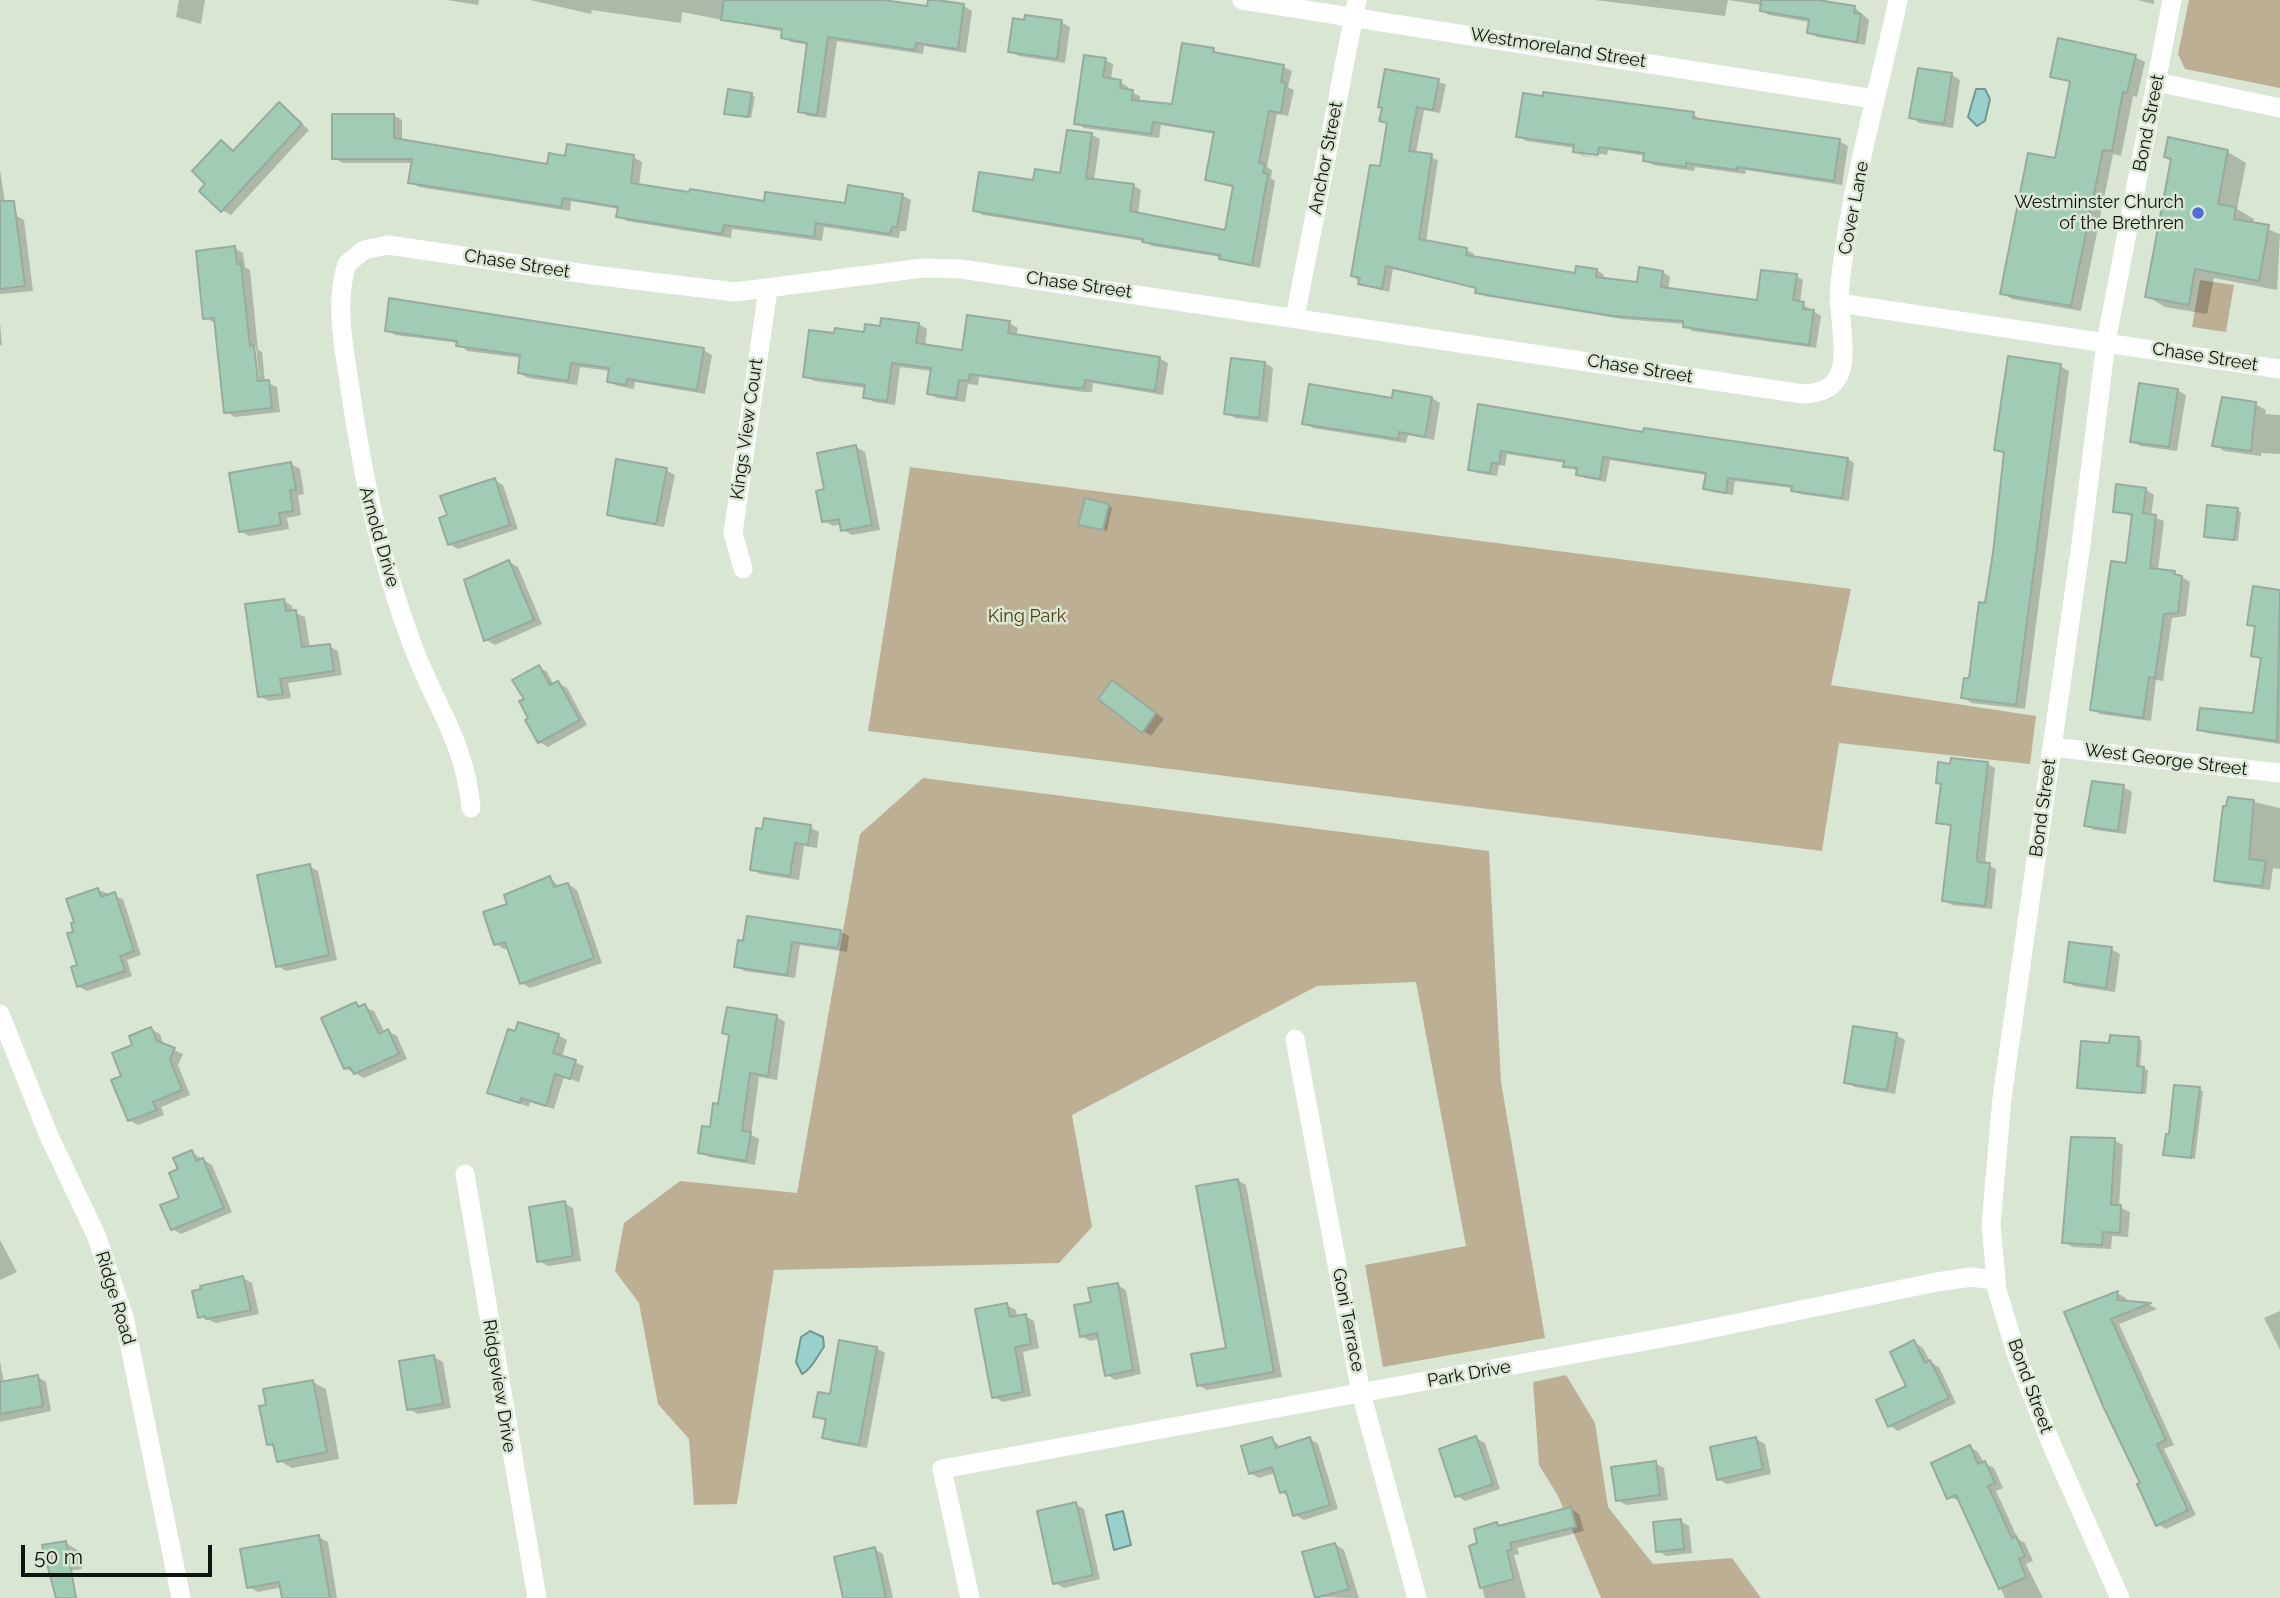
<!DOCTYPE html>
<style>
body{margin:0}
#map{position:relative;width:2280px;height:1598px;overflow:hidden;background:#d9e6d4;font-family:Raleway,sans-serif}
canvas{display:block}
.scale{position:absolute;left:21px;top:1545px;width:191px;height:32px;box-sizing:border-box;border:4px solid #10140e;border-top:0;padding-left:9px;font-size:21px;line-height:24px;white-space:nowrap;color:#10140e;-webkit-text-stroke:5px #d9e6d4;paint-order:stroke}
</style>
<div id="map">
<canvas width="2280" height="1598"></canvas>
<div class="scale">50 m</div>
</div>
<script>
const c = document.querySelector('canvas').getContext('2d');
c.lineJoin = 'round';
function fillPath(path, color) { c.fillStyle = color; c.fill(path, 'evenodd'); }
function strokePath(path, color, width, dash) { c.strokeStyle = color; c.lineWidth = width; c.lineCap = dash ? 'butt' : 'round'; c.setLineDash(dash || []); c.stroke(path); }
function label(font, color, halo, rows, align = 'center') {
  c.font = font + ' Raleway,sans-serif'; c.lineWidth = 5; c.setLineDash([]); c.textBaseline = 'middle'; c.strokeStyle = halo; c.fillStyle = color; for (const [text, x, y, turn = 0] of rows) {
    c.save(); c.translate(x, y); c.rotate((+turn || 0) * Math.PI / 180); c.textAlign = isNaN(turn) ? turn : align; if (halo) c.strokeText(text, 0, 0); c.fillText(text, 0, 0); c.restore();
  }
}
const green = new Path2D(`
 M2189 0H2280V88L2185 69 2178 54Z
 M2200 280 2234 285 2226 332 2192 327Z
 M910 467 1851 589 1831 685 2036 716 2030 764 1839 743 1822 851 868 731Z
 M923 778 1489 851 1501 1082 1545 1338 1383 1367 1365 1265 1466 1246 1416 982 1317 986 1072 1115 1092 1227 1059 1263 774 1270 737 1504 694 1505 689 1439 658 1404 639 1303 615 1271 624 1223 680 1181 797 1193 860 834Z
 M1566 1375 1595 1423 1608 1507 1653 1564 1732 1558 1761 1598H1601L1558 1496 1539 1465 1533 1382Z`);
const water = new Path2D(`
 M1976 89H1985L1990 99 1985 121 1977 126 1968 117Z
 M810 1331 823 1337 824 1347C817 1356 812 1369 802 1374L796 1362 801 1337Z
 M1123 1511 1131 1545 1114 1550 1106 1515Z`);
const shadow = new Path2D(`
 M179 0H205L201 24 176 17Z
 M447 0H479L478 5Z
 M530 0H875L928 8 929 1 964 6 972 11 966 53 924 46 923 54 837 41 826 118 808 116 799 111 809 45 791 42 783 37 784 32 682 12 681 23 592 10 591 14Z
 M1595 0H1806L1854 7 1869 20 1865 45 1817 37 1809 33 1810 22 1769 15 1761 10V5L1728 0 1725 16Z
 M2137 0H2154V4Z
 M1061 22 1070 27 1065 63 1019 56 1010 51Z
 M1213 50 1221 55 1284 67 1292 71 1288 87 1294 90 1288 116 1277 114 1267 167 1272 170 1271 178 1275 181 1260 268 1229 262 1221 257 1152 246 1143 241 983 215 975 210 1034 182 1062 175 1092 135 1100 139 1094 180 1134 186 1141 190 1138 214 1226 232 1235 188 1207 179 1216 134 1161 125 1159 138 1084 128 1076 123 1105 60 1113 64 1111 80 1120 82 1128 87V91L1140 96V103L1173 106Z
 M2135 57 2145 62 2137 97 2133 96 2121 156 2113 154 2081 311 2012 299 2002 293 2056 160 2071 83 2052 76Z
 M1919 70 1952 75 1960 80 1953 128 1919 123 1911 117Z
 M1387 71 1446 84 1440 113 1424 110 1416 153 1438 160 1426 242 1467 250 1474 254 1473 258 1576 275 1597 270 1604 275 1603 280 1638 284 1663 272 1670 277 1668 290 1759 302 1796 276 1803 280 1800 303 1821 316 1816 348 1692 331 1685 324 1622 319 1484 296 1478 289 1393 269 1389 292 1360 284 1353 275 1382 168 1389 125 1381 121Z
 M751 95 755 97 751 118 726 113Z
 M279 104 309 130 231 215 222 210 207 183 222 142 235 151Z
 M1693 114 1702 121 1839 141 1848 146 1842 185 1746 170 1745 174 1695 167 1694 171 1653 165 1645 160 1646 156 1608 150 1607 155 1582 151V155L1607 159 1583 156 1575 151V148L1526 141 1518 136Z
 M393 115 402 120V141L549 166 566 158 633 157 642 162 639 186 765 203 846 205 902 195 911 200 906 231H900L899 238 824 227 822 241 732 229 731 238 627 221 618 216 619 209 571 201 570 211 419 187 410 182 413 163H343L334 158Z
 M2228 152 2246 163 2237 209 2254 219 2253 224 2280 234 2277 290 2214 278 2207 314 2165 307 2147 296 2173 160 2166 156Z
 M0 170 7 216 15 215 24 220 33 291 0 294Z
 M234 248 243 253 245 267 250 270 258 350 262 352 265 382 277 387 280 412 235 417 226 412 216 323 205 318ZM252 346H256L260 389 257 390Z
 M0 322 2 345H0Z
 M1009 323 1018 328 1016 336 1159 358 1168 363 1163 395 1093 383 1092 392H1084L979 377 978 385 968 384 965 402 937 398 929 393 932 371 900 367 895 405 874 402 865 397 866 388 814 381 805 376 836 335 866 334 881 328 919 324 927 329 925 346 964 352Z
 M386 330 703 350 712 355 705 394 635 382 634 389 618 386 609 381 610 371 580 367 577 385 528 378 519 373 522 358 467 351 459 343 395 335Z
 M1265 363 1273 368 1268 422 1235 418 1226 413Z
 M2060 366 2069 371 2025 709 1972 703 1963 698 1970 680 1987 605 2006 455 1996 449Z
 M2177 390 2186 395 2177 451 2140 446 2132 441Z
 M1432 398 1440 403 1434 440 1408 435 1406 443 1313 428 1304 423 1393 400Z
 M2255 404 2266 410 2265 414 2280 415V454L2261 453V456L2224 451 2214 445Z
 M1480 406 1645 434 1848 459 1854 463 1849 501 1800 494 1793 488 1735 481 1733 495 1712 492 1705 488 1707 475 1610 460 1606 482 1585 478 1578 474V471L1565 466 1566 463 1507 454 1505 466 1499 465 1497 476 1477 473 1470 469Z
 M856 447 865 452 880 530 852 535 843 530 842 524 833 526 824 521 826 490Z
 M291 464 300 469 304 494 298 495 301 515 287 518 289 529 249 536 240 531Z
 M666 470 675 475 664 527 618 519 609 514Z
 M494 480 503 485 518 529 458 549 449 544Z
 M2118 486 2146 490 2154 495 2151 516 2164 521 2158 570 2174 572 2190 582 2186 616 2172 618 2163 681 2156 680 2151 721 2100 714 2092 709 2128 565 2134 517 2115 511Z
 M1109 506 1112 508 1107 531 1084 526Z
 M2237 510 2241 512 2238 541 2206 536Z
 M509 562 518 567 542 624 495 645 486 640 475 615Z
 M2254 588 2280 592V744L2207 733 2199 729 2255 715 2263 660 2253 655 2256 628 2249 624Z
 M283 600 292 606 293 612 305 617 310 648 329 646 338 651 342 675 288 683 291 698 269 701 260 696Z
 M539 667 547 672 554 685 558 683 567 688 587 725 548 747 539 742 531 718Z
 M1121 687 1164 719 1151 736 1143 731Z
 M1988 764 1995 768 1985 864 1996 869 1992 909 1952 905 1944 900 1953 827 1938 822 1943 785 1938 783Z
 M2123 787 2132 792 2126 834 2094 830 2086 825Z
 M2254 802 2280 808V869L2273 868 2270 890 2224 884 2216 880Z
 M810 827 819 832 817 848 804 846 799 880 760 874 752 869Z
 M309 866 318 871 337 960 286 971 277 965Z
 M550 878 560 887 568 884 577 890 602 963 530 988 521 983 509 948 504 949 496 944Z
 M98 890 123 899 141 955 127 960 132 976 87 991 78 986 75 933Z
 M840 931 849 936 847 952 800 945 795 978 744 971 736 966 739 942Z
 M2111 949 2120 954 2115 992 2074 986 2066 981Z
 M356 1004 374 1011 385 1033 388 1031 397 1036 407 1059 364 1078 345 1068Z
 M728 1009 777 1017 785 1022 777 1080 759 1077 751 1135 759 1139 755 1165 709 1157 700 1152 719 1106 731 1036Z
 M151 1029 160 1034 164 1046 183 1054 178 1065 190 1095 161 1107 164 1115 138 1125 129 1120 135 1046Z
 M558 1035 567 1040 562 1057 584 1066 579 1082 564 1077 554 1109 530 1102 529 1107 489 1092Z
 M1896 1035 1905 1040 1895 1094 1855 1087 1846 1082Z
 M2139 1039 2142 1041 2140 1068 2148 1070 2146 1094 2079 1087 2111 1045Z
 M2175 1087 2203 1091 2195 1159 2165 1154 2171 1136Z
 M2114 1140 2123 1145 2119 1207 2130 1212 2128 1237 2112 1236 2111 1249 2073 1247 2064 1242Z
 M191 1152 212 1165 232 1212 181 1234 172 1229 182 1199 180 1170Z
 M1237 1180 1246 1185 1282 1377 1207 1390 1198 1385 1229 1350Z
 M564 1203 573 1208 581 1261 548 1266 539 1261Z
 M0 1240 17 1272 0 1280Z
 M243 1278 252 1283 259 1314 216 1323 199 1316Z
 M1117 1285 1126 1290 1141 1374 1115 1380 1106 1374 1099 1339 1090 1341 1081 1336 1093 1303Z
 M2117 1293 2126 1298V1303L2150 1305 2157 1309 2119 1324 2174 1445 2164 1449 2196 1515 2166 1529 2157 1524 2143 1483 2067 1313Z
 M1007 1305 1016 1310 1017 1318 1025 1316 1034 1321 1039 1348 1023 1352 1031 1396 1003 1402 994 1397Z
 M2280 1311V1350L2264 1318Z
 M1914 1342 1923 1348 1930 1362 1939 1367 1956 1403 1898 1431 1890 1426 1908 1387Z
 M876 1348 885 1353 867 1448 833 1442 824 1437 827 1422 815 1416Z
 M434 1357 443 1362 451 1408 418 1414 409 1409Z
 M0 1361 4 1383 38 1377 46 1382 51 1411 0 1422Z
 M313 1382 326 1389 339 1459 292 1468 278 1460 276 1448 268 1444Z
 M1476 1438 1485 1443 1500 1489 1465 1501 1457 1496Z
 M1272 1439 1282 1448 1310 1439 1318 1444 1338 1509 1304 1520 1295 1515 1289 1497 1281 1492 1275 1473 1259 1478 1250 1473Z
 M1756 1439 1765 1444 1771 1474 1727 1484 1718 1479Z
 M1970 1447 1978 1452 1984 1463 1994 1468 2003 1488 1996 1491 2018 1539 2025 1543 2033 1561 2026 1564 2043 1598H2005L1961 1501 1949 1497Z
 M1655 1463 1664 1468 1668 1500 1626 1505 1617 1500Z
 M1075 1504 1084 1509 1100 1579 1064 1588 1055 1583Z
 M1571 1509 1579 1514 1584 1531 1517 1548 1519 1554 1514 1555 1526 1598H1485L1471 1547 1480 1545 1497 1524 1502 1527Z
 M1680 1521 1689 1526 1692 1553 1666 1556 1658 1551Z
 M319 1537 328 1542 337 1598H284L282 1587 258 1592 249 1587Z
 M66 1543 79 1551 82 1569 61 1572Z
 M1335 1544 1344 1550 1359 1598 1317 1597Z
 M874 1549 883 1554 893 1598H845Z`);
const building = new Path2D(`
 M724 0H883L927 6 928 0H936L964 4 958 49 916 43 915 50 828 37 817 115 798 112 807 43 781 38 782 29 721 20Z
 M1761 0H1818L1855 6 1854 13 1861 14 1857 42 1807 33 1809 19 1760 11Z
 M1025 15 1062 20 1057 59 1008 52 1013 18 1024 20Z
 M2058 38 2136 55 2127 93 2123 92 2112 151 2103 150 2071 306 2000 294 2028 153 2055 158 2070 81 2050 77Z
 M1182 43 1214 48 1213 52 1284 65 1281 82 1286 83 1281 113 1269 111 1259 163 1265 164 1263 173 1268 174 1252 265 1219 259 1220 255 1142 242 1143 239 973 211 979 172 1033 180 1035 169 1060 173 1067 130 1092 133 1086 178 1134 184 1130 211 1225 230 1233 186 1205 180 1214 132 1153 122 1151 134 1074 124 1084 55 1106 58 1103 77 1121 80 1120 88 1133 90 1132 100 1172 104Z
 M1918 68 1952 73 1944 124 1909 118Z
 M1385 69 1439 79 1433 110 1417 107 1409 151 1432 154 1419 239 1467 248 1466 255 1575 273 1576 266 1597 269 1596 277 1637 282 1639 267 1663 271 1661 287 1757 300 1761 270 1797 274 1793 300 1804 302 1803 309 1814 310 1809 345 1683 327V321L1613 316 1475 293 1476 288 1386 266 1382 289 1358 284 1360 278 1351 276 1370 165 1380 166 1387 123 1379 121 1382 108 1378 107Z
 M728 89 752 93 748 117 724 114Z
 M1543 92 1694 112 1693 118 1840 139 1834 181 1737 167V170L1686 163V167L1643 161 1644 153 1599 147 1598 155 1573 152 1574 145 1516 137 1523 93 1543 96Z
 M279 102 302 124 221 212 199 191 205 184 192 171 221 140 233 151Z
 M332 114H394V138L547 164 549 153 565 156 567 144 634 155 631 183 689 192 690 189 764 201 765 192 845 203 848 185 903 194 897 227H892L890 234 816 223 814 237 724 225 722 234 616 217 618 207 563 198 561 207 408 183 412 159H332Z
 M2168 137 2228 150 2218 204 2236 207 2234 219 2269 225 2259 281 2195 269 2189 305 2145 297 2171 159 2164 157Z
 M0 201H14L25 286 0 289Z
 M235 246 237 264 241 263 250 346 254 345 258 381 269 380 272 408 224 413 214 318 203 319 196 251Z
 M389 298 704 348 697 390 627 379 626 385 607 382 609 368 571 363 568 381 518 373 520 355 456 346 457 341 385 331Z
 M967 315 1010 321 1008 333 1160 357 1155 391 1085 380 1084 388H1074L970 374 969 381 959 380 956 398 927 394 931 368 892 363 887 401 863 398 865 385 803 377 809 330 834 333 835 328 864 332 865 324 880 326 881 318 919 323 916 343 962 350Z
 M2008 356 2061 364 2016 705 1961 698 1964 678H1969L1979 602 1985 603 1993 553 2004 452 1994 450Z
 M1231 358 1265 362 1259 418 1224 414Z
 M2139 383 2178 389 2169 447 2130 442Z
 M1309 384 1392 398 1393 390 1432 397 1425 437 1399 432 1398 439 1302 424Z
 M2222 397 2256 402 2251 451 2212 446Z
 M1478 404 1643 432 1644 428 1848 458 1842 498 1791 491 1792 486 1728 478 1726 493 1703 489 1706 473 1603 457 1600 479 1576 475 1577 468 1563 467 1564 461 1501 451 1499 464 1492 463 1490 473 1468 470Z
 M856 445 872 525 841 531 839 519 822 522 816 491 824 489 817 453Z
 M616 459 667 468 656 524 607 515Z
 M291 462 296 490H290L293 511 279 513 281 525 239 532 229 473Z
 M495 478 510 525 448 545 439 518 447 515 440 496Z
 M2116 484 2146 488 2143 513 2156 515 2150 568 2175 571 2174 574 2182 576 2178 613 2164 614 2155 678 2149 677 2143 718 2090 710 2111 561 2126 563 2132 514 2113 512Z
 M1085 498 1109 504 1103 530 1078 525Z
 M2207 505 2238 508 2234 540 2204 537Z
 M509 560 534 620 484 641 464 580Z
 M2253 586 2280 590 2277 741 2197 730 2200 708 2253 713 2261 658 2251 656 2255 626 2247 625Z
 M284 599 286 611 296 610 302 647 330 644 334 671 280 679 283 694 258 697 245 604Z
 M539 665 550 685 558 681 580 720 538 743 525 720 528 718 519 701 524 699 512 680Z
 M1112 680 1156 713 1142 733 1098 699Z
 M1951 758 1988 762 1977 856 1978 862 1990 863 1985 906 1942 901 1951 825 1936 823 1941 784 1936 783 1938 762 1950 764Z
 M2092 781 2124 785 2118 831 2084 826Z
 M2228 797 2254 800 2249 859 2266 861 2262 886 2214 881 2223 806H2226Z
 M764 818 811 825 808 845 795 843 790 876 750 870 756 828 762 829Z
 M310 864 329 955 276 967 257 875Z
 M550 876 554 887 568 883 594 958 520 984 505 942 494 945 483 912 507 904 504 895Z
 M98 888 101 897 115 892 134 951 120 956 125 971 77 987 71 967 77 965 67 933 73 932 71 923 74 922 66 899Z
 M747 916 841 930 838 948 792 942 787 975 734 967 738 940 743 941Z
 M2069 942 2112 947 2106 988 2064 982Z
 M356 1002 358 1007 365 1004 379 1034 388 1029 399 1054 354 1074 350 1067 344 1069 321 1018Z
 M727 1007 777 1015 768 1076 750 1073 742 1131 751 1132 746 1161 698 1153 702 1126 710 1127 713 1103 718 1104 729 1035 722 1033Z
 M518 1022 559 1034 553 1053 576 1060 570 1079 555 1074 546 1106 521 1098 520 1103 487 1093 508 1029 515 1031Z
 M1853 1026 1897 1033 1887 1090 1844 1083Z
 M151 1027 157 1041 175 1048 170 1059 182 1090 153 1102 157 1110 128 1121 111 1080 121 1076 112 1053 132 1045 129 1036Z
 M2110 1035 2139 1037 2137 1066 2144 1067 2142 1093 2077 1088 2081 1041 2109 1043Z
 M2174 1085 2200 1087 2191 1158 2163 1155 2166 1134H2169Z
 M2071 1137 2115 1138 2111 1205H2121L2120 1233 2103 1232 2102 1245 2062 1243Z
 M192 1150 196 1161 203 1158 224 1208 171 1230 160 1205 179 1198 169 1173 178 1169 173 1158Z
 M1238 1179 1274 1372 1197 1386 1191 1354 1226 1348 1196 1186Z
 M565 1201 573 1256 537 1262 529 1207Z
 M243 1276 251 1310 206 1319 205 1316 198 1318 192 1291 201 1289 200 1286Z
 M1118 1283 1133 1370 1105 1376 1097 1333 1080 1337 1074 1305 1091 1302 1088 1288Z
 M2118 1291 2117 1300 2151 1303 2111 1319 2166 1440 2157 1444 2188 1510 2156 1526 2137 1484 2140 1483 2103 1406 2064 1312Z
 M1007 1303 1010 1317 1026 1314 1031 1344 1015 1347 1023 1392 992 1398 975 1309Z
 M839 1340 877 1347 859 1445 822 1438 826 1419 813 1417 818 1392 830 1394Z
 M1914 1340 1925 1363 1930 1360 1949 1398 1888 1427 1876 1400 1906 1386 1890 1352Z
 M434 1355 443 1404 407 1410 399 1361Z
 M38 1375 43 1406 0 1414V1382Z
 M313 1380 327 1452 277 1462 273 1444 267 1445 259 1406 266 1405 263 1389Z
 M1476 1436 1493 1484 1455 1497 1439 1449Z
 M1272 1437 1276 1448 1310 1437 1330 1505 1293 1516 1286 1491 1280 1493 1272 1467 1249 1474 1241 1446Z
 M1756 1437 1763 1469 1717 1480 1710 1447Z
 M1970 1445 1978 1464 1985 1461 1995 1483 1988 1486 2012 1538 2016 1536 2025 1556 2019 1559 2026 1577 1999 1589 1956 1495 1947 1499 1931 1463Z
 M1656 1461 1660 1495 1616 1501 1611 1467Z
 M1076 1502 1093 1575 1053 1584 1037 1511Z
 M1571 1507 1576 1527 1510 1543 1512 1549 1507 1551 1514 1579 1480 1588 1469 1546 1477 1543 1474 1529 1497 1522 1498 1526Z
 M1681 1519 1684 1549 1656 1552 1653 1522Z
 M319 1535 330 1598H282L279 1582 247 1588 240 1549Z
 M66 1541 76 1598H56L42 1545Z
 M1335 1543 1349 1589 1315 1598 1302 1552Z
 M875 1547 886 1598H843L834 1557Z`);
const minor = new Path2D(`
 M1242 0 1874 99
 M2156 82 2280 108
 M1839 303 2280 369
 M1295 317 1357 0
 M743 569 733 533 768 289
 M2052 747 2280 773
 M471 808C465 741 434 704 412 644 379 555 362 474 349 381 343 345 335 299 347 264L364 250 388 245 593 275 735 292 923 268 961 269 1803 394C1818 393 1832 390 1839 375 1849 355 1837 309 1840 284 1850 188 1878 94 1898 0
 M0 1014 49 1136 96 1235 124 1317 181 1598
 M1295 1039 1361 1393 1417 1598
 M465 1174 537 1598
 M970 1598 942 1469 1689 1333 1937 1282 1971 1277 1995 1280
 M2120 1598 2053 1448 2018 1359 1997 1290 1991 1225 2002 1098 2081 544 2106 342 2172 0`);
const markers = [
 [2198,213,7,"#506ce1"]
];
const streetNames = [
 ["Westmoreland Street",1558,48,9],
 ["Bond Street",2149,123,-79],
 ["Anchor Street",1326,158,-79],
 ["Cover Lane",1854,208,-79],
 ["Chase Street",517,264,9],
 ["Chase Street",1079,285,8],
 ["Chase Street",2205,357,9],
 ["Chase Street",1640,369,9],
 ["Kings View Court",747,429,-82],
 ["Arnold Drive",379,537,74],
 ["West George Street",2166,760,7],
 ["Bond Street",2043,808,-82],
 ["Ridge Road",115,1298,73],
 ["Goni Terrace",1348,1320,79],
 ["Park Drive",1469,1374,-10],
 ["Ridgeview Drive",499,1386,81],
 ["Bond Street",2030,1386,70]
];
const poiNames = [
 ["Westminster Church",2184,203],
 ["of the Brethren",2184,224]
];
const parkNames = [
 ["King Park",1027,617]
];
fillPath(green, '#bdaf94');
fillPath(water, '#9ad0cb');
strokePath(water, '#719892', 2);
fillPath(shadow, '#0003');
fillPath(building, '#a0ccb6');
strokePath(building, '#97aba0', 2);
strokePath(minor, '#fff', 19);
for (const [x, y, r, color] of markers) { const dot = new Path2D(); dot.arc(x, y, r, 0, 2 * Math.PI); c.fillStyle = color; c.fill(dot); strokePath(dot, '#d9e6d4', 2.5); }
label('18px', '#10140e', '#d9e6d4', streetNames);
label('18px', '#10140e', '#d9e6d4', poiNames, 'right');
label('18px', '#513c0c', '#d9e6d4', parkNames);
</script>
